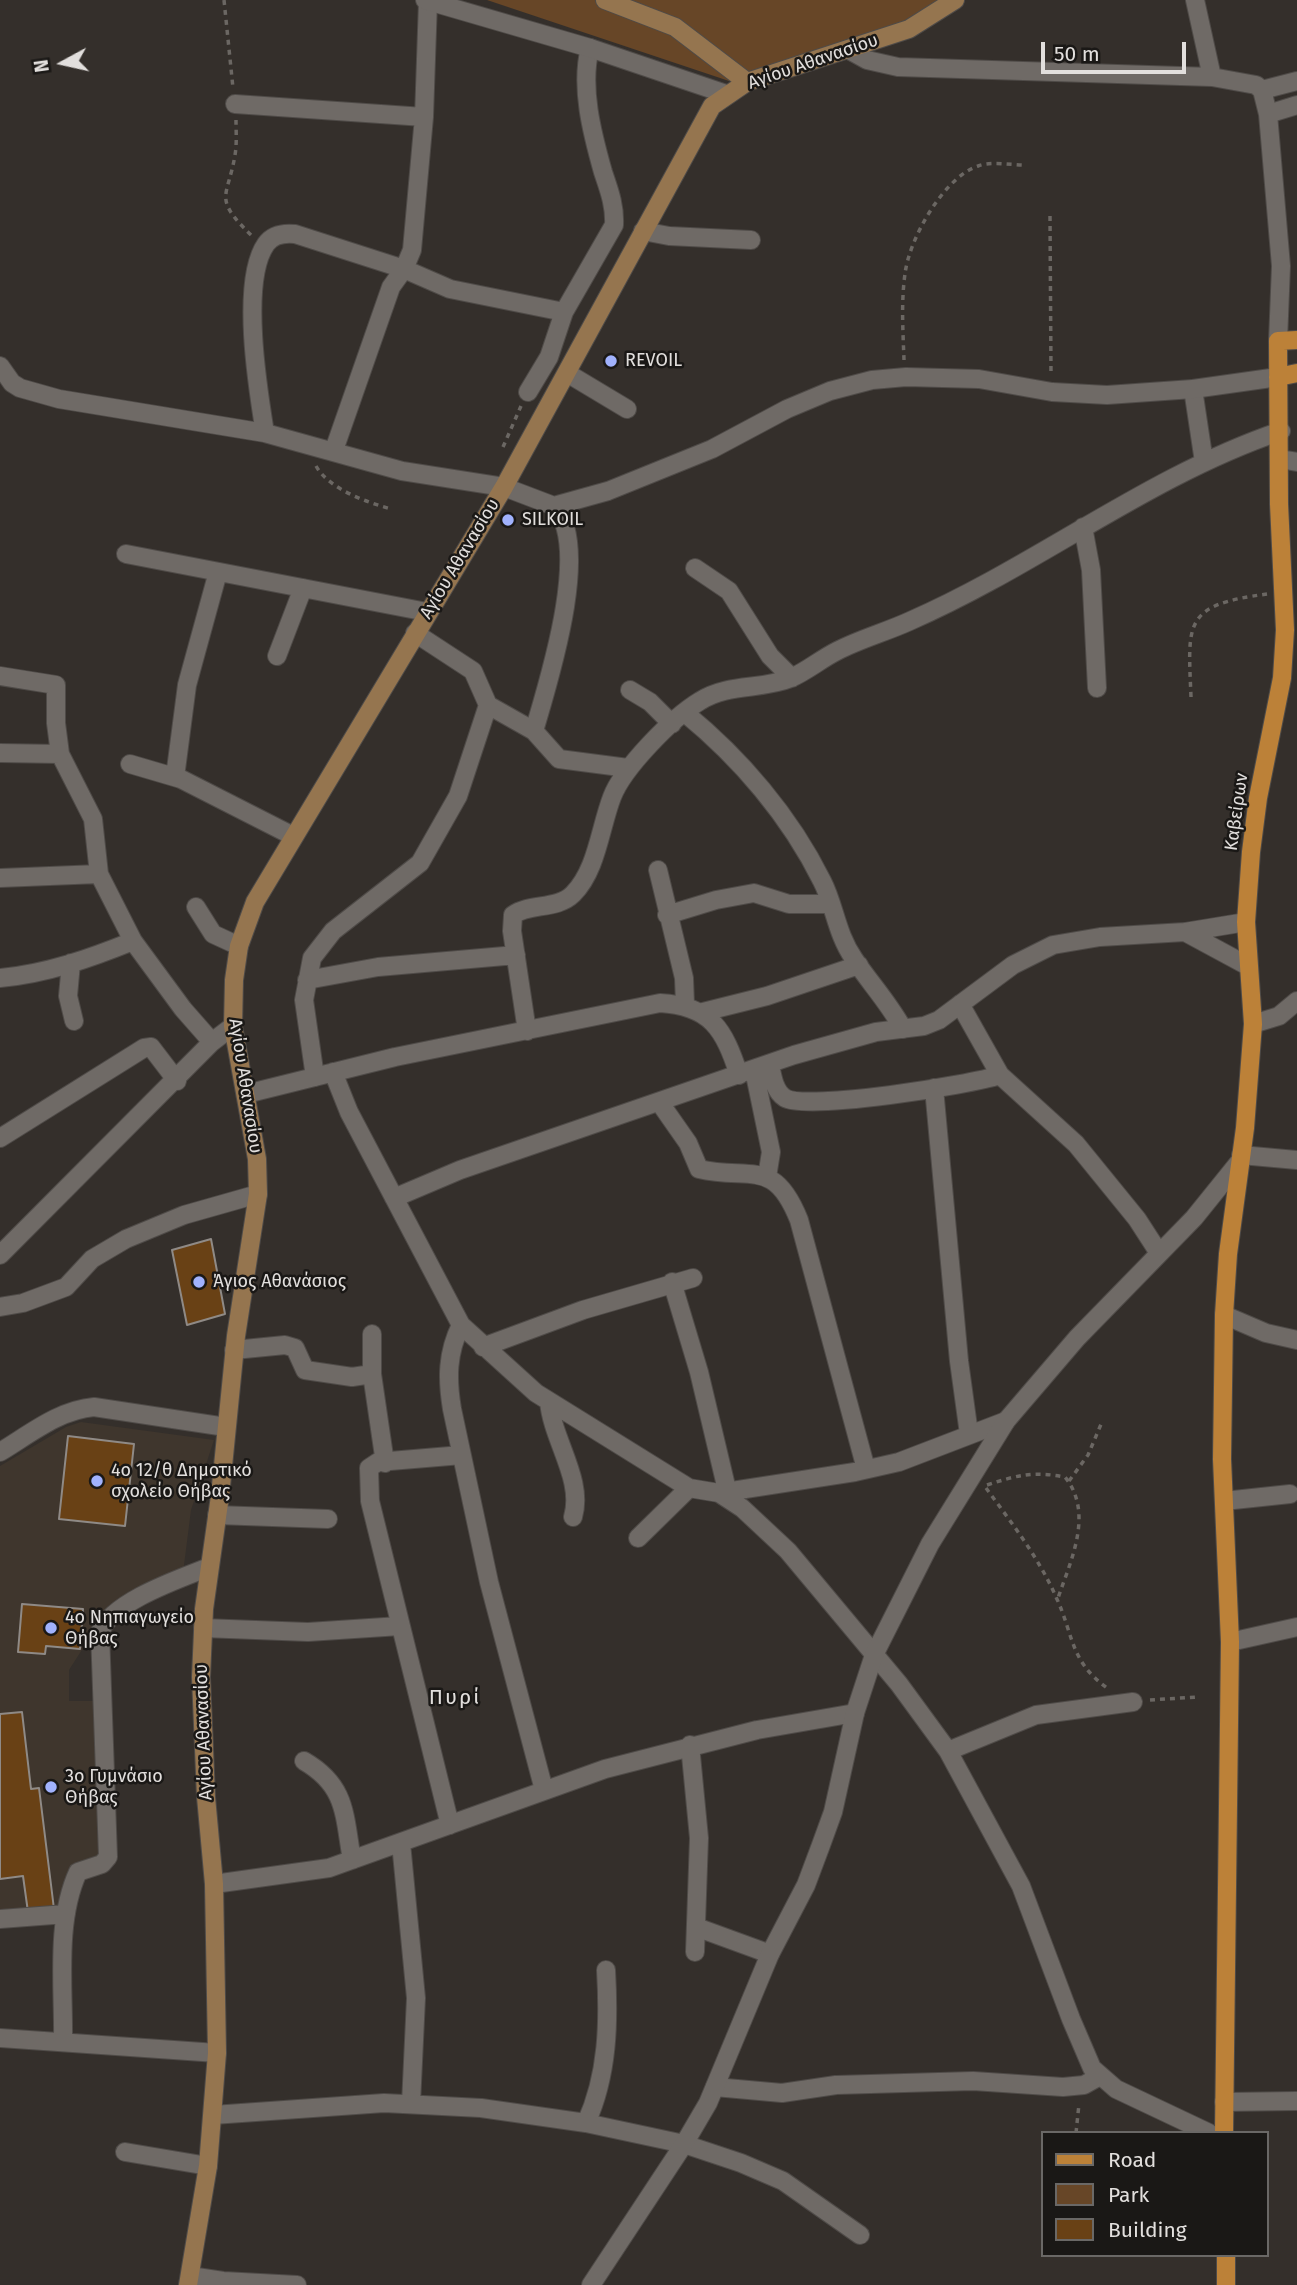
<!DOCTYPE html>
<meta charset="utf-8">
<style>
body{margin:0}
#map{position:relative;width:1297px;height:2285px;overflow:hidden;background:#342f2b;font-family:"Fira Sans",sans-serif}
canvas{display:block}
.legend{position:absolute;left:1041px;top:2131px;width:228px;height:126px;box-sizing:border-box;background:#1a1816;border:2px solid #6a6866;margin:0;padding:9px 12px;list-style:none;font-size:21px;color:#e2dfdd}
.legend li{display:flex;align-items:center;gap:14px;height:35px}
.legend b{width:35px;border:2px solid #6a6866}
.north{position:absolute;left:28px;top:28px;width:70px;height:70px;-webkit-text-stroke:5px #1a1816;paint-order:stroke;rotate:262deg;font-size:19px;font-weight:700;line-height:28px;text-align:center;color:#e2dfdd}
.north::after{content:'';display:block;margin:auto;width:24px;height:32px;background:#e2dfdd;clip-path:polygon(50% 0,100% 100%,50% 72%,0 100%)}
.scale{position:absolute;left:1041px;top:42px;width:145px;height:32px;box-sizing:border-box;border:4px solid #e2dfdd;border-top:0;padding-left:9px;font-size:21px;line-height:24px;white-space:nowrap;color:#e2dfdd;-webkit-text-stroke:5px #1a1816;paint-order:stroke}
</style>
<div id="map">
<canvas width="1297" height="2285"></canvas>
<ul class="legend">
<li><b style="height:9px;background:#bc8138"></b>Road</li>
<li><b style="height:19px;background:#674627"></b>Park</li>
<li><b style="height:19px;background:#694115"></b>Building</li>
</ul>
<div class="north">N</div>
<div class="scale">50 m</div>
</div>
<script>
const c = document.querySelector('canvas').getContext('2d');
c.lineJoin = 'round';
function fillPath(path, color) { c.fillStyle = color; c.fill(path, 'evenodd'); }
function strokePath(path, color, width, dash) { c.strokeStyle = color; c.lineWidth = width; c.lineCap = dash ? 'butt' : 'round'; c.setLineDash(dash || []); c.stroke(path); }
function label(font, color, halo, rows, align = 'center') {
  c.font = font + ' "Fira Sans",sans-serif'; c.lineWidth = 5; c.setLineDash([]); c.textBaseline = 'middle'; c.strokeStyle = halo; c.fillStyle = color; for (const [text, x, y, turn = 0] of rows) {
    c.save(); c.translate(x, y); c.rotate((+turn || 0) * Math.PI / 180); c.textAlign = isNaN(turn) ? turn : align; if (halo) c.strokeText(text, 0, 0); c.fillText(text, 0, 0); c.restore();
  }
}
const built = new Path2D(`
 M81 1422 214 1440 191 1510 182 1581 101 1620 69 1670V1701H101L103 1873 72 1874 69 1921 0 1924V1466L66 1427Z`);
const green = new Path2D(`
 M487 0H939L899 24 729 81Z`);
const building = new Path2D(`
 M211 1239 225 1314 187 1325 172 1250Z
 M68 1436 134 1444 125 1526 59 1519Z
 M22 1604 83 1609 80 1649 46 1646 45 1654 18 1652Z
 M22 1712 31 1789 39 1788 54 1909 28 1912 23 1876 0 1879V1714Z`);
const path = new Path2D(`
 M224 0 233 88
 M236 120C236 131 237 144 235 155 228 198 212 197 251 235
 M1050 216 1051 375
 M904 360C903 332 901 302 905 274 909 239 944 177 978 166 991 161 1011 165 1026 165
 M503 447 521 406
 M316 466C329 489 366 502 391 509
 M1191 697C1188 622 1183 605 1267 594
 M1069 1481 1088 1455 1102 1422
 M987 1485C1018 1475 1032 1471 1065 1477 1094 1513 1071 1560 1058 1598
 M986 1488C1011 1522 1039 1558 1056 1597 1074 1635 1069 1660 1107 1688
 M1150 1700 1197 1697
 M1076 2133 1079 2104`);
const minor = new Path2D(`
 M1195 0 1212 77
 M849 50 867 60 898 67 1212 77 1256 85 1262 90 1268 114 1281 266 1278 341
 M1262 90 1297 81
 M235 104 424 117
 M1268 114 1297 105
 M643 231 669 236 751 240
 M0 366 12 383 20 388 59 399 265 433 402 471 504 487
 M567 373 627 409
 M1193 389 1204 462
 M528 392 549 357 564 312 614 225C615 205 609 190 603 172 592 133 580 87 590 48
 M265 433C258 390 240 281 266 244 273 234 285 233 295 234L404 269 412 250 424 117 428 1
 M334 450 391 287 404 269 450 289 564 312
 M1280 459 1297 462
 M1083 527 1091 570 1097 688
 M126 554 427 612
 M695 568 729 591 770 656 792 678
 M415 633 473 671 488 705 534 731 559 759 628 768
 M277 656 303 588
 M0 676 56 685V723L60 754 93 819 99 874 133 941 183 1009 212 1042
 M630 690 650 702 672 724
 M685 713C740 758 790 816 822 881 835 906 836 933 854 959 870 983 889 1003 903 1029
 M534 731C548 683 592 546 554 506
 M0 753 60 754
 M130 764 181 779 293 836
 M175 777 187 685 218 572
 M658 870 684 978 685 1004
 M0 878 99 874
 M196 907 213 934 239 946
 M667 915 716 900 754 893 789 904H829
 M1185 932 1248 966
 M71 963 68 996 74 1021
 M0 978C46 974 91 958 133 941
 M307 980 378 967 516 955
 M960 1004 1000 1075 1076 1144 1137 1219 1159 1253
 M703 1012 767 996 859 965
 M1253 1024 1279 1016 1297 1001
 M527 1031 512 931 513 915C530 903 557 910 573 894 597 870 600 828 612 797 623 768 672 718 700 701 728 683 762 690 791 678 807 671 821 659 837 651 860 639 886 632 910 621 1038 565 1148 476 1281 431
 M770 1064C772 1075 774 1091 785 1098 807 1111 970 1085 1000 1075
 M754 1070 771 1152 767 1177
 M333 1072 349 1112 461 1325 536 1393 689 1488 719 1493 742 1508 788 1551 899 1684 948 1751 1021 1886 1071 2019 1092 2068 1116 2089 1209 2133
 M315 1077 304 1000 312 958 333 931 420 863 458 796 488 705
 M934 1088 959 1361 969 1434
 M246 1094 395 1057 660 1003C711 1006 724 1029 739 1075
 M660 1103 688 1143 699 1169C751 1181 774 1157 799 1220L866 1469
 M0 1138 144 1048 151 1047 177 1081
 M1241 1155 1297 1160
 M394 1198 460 1170 794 1055 876 1032 924 1026 939 1020 1013 965 1053 945 1100 937 1185 932 1246 922
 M0 1255 212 1042 233 1026
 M672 1282 699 1372 727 1490
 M0 1307 23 1303 66 1287 92 1259 126 1239 184 1215 258 1194
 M1224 1315 1266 1333 1297 1340
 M461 1325C447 1353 447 1379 452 1409L489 1582 544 1790
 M372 1334V1374L385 1463
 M483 1347 583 1310 693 1278
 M234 1350 285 1345 295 1348 305 1370 352 1377 372 1374
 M549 1401C552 1440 584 1479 573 1517
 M0 1452C30 1434 59 1410 94 1407L226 1427
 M719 1493 855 1472 899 1462 1006 1421
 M1224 1501 1290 1494
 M217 1515 328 1519
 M638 1538 689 1488
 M203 1628 308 1632 400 1626
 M1230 1642 1297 1627
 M690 1745 699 1838 695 1952
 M948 1751 1036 1715 1133 1702
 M304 1761C347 1786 344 1815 352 1860
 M450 1825 370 1501 369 1468 378 1462 462 1455
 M401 1843 416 1998 411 2104
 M214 1884 329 1868 605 1769 757 1730 855 1713
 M0 1919 66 1914
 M696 1927 770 1954
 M0 2038 217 2053
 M63 2042C64 1988 55 1922 78 1872L102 1864 108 1857 100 1632C113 1601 179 1579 209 1567
 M715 2087 782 2093 836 2085 973 2081 1063 2087 1084 2085 1100 2076
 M1224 2102 1297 2101
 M213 2115 384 2103 481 2108 586 2123 684 2144 741 2163 783 2181 860 2235
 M586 2123C608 2075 609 2022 606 1970
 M125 2152 208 2166
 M190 2276 223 2281 297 2285`);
const tertiary = new Path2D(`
 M425 0 590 48 726 94
 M504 487 554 506 608 491 712 449 787 409 830 391 872 380 906 377 979 379 1052 392 1107 395 1193 389 1278 377
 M591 2285 684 2144 708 2103 770 1954 806 1885 821 1845 833 1812 855 1713 874 1655 930 1544 1006 1421 1077 1338 1194 1218 1240 1161`);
const secondary = new Path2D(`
 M605 0 675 27 747 82
 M188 2285 208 2166 217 2053 214 1884 206 1797 201 1677 204 1609 220 1496 236 1336 258 1194 257 1159 233 1026 234 980 239 946 255 902 504 487 712 106 747 82 909 29 955 0`);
const primary = new Path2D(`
 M1278 377 1297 373
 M1224 2133 1230 1642 1222 1459 1224 1315 1228 1254 1245 1128 1253 1024 1246 922 1251 852 1258 798 1282 678 1285 630 1279 504 1278 341 1297 340
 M1226 2255V2285`);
const markers = [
 [611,361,7,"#a1b2fd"],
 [508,520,7,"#a1b2fd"],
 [199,1282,7,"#a1b2fd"],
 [97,1481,7,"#a1b2fd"],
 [51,1628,7,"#a1b2fd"],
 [51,1787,7,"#a1b2fd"]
];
const streetNames = [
 ["Αγίου Αθανασίου",813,62,-19],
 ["Αγίου Αθανασίου",460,559,-59],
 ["Καβείρων",1237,812,-82],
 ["Αγίου Αθανασίου",245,1086,81],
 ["Αγίου Αθανασίου",204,1732,-92]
];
const poiNames = [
 ["REVOIL",625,361],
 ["SILKOIL",522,520],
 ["Άγιος Αθανάσιος",213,1282],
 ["4ο 12/θ Δημοτικό",111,1471],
 ["σχολείο Θήβας",111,1492],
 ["4ο Νηπιαγωγείο",65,1618],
 ["Θήβας",65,1639],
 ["3ο Γυμνάσιο",65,1777],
 ["Θήβας",65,1798]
];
const quarterNames = [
 ["Πυρί",455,1698]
];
fillPath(built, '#3f362d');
fillPath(green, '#674627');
fillPath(building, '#694115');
strokePath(building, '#8f8a86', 2);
strokePath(minor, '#4f4b48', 20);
strokePath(tertiary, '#4f4b48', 20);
strokePath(secondary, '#4f4b48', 20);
strokePath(primary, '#4f4b48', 20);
strokePath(path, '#6b6763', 3.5, [5, 5]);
strokePath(minor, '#6f6a66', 18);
strokePath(tertiary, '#6f6a66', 18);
strokePath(secondary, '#95754f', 18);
strokePath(primary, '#bc8138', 18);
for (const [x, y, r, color] of markers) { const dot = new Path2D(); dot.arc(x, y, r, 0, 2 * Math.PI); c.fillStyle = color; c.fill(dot); strokePath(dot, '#1a1816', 2.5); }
label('18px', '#e2dfdd', '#1a1816', streetNames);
label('18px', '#e2dfdd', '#1a1816', poiNames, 'left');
c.letterSpacing = '2px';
label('21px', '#e2dfdd', '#1a1816', quarterNames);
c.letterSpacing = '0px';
</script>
